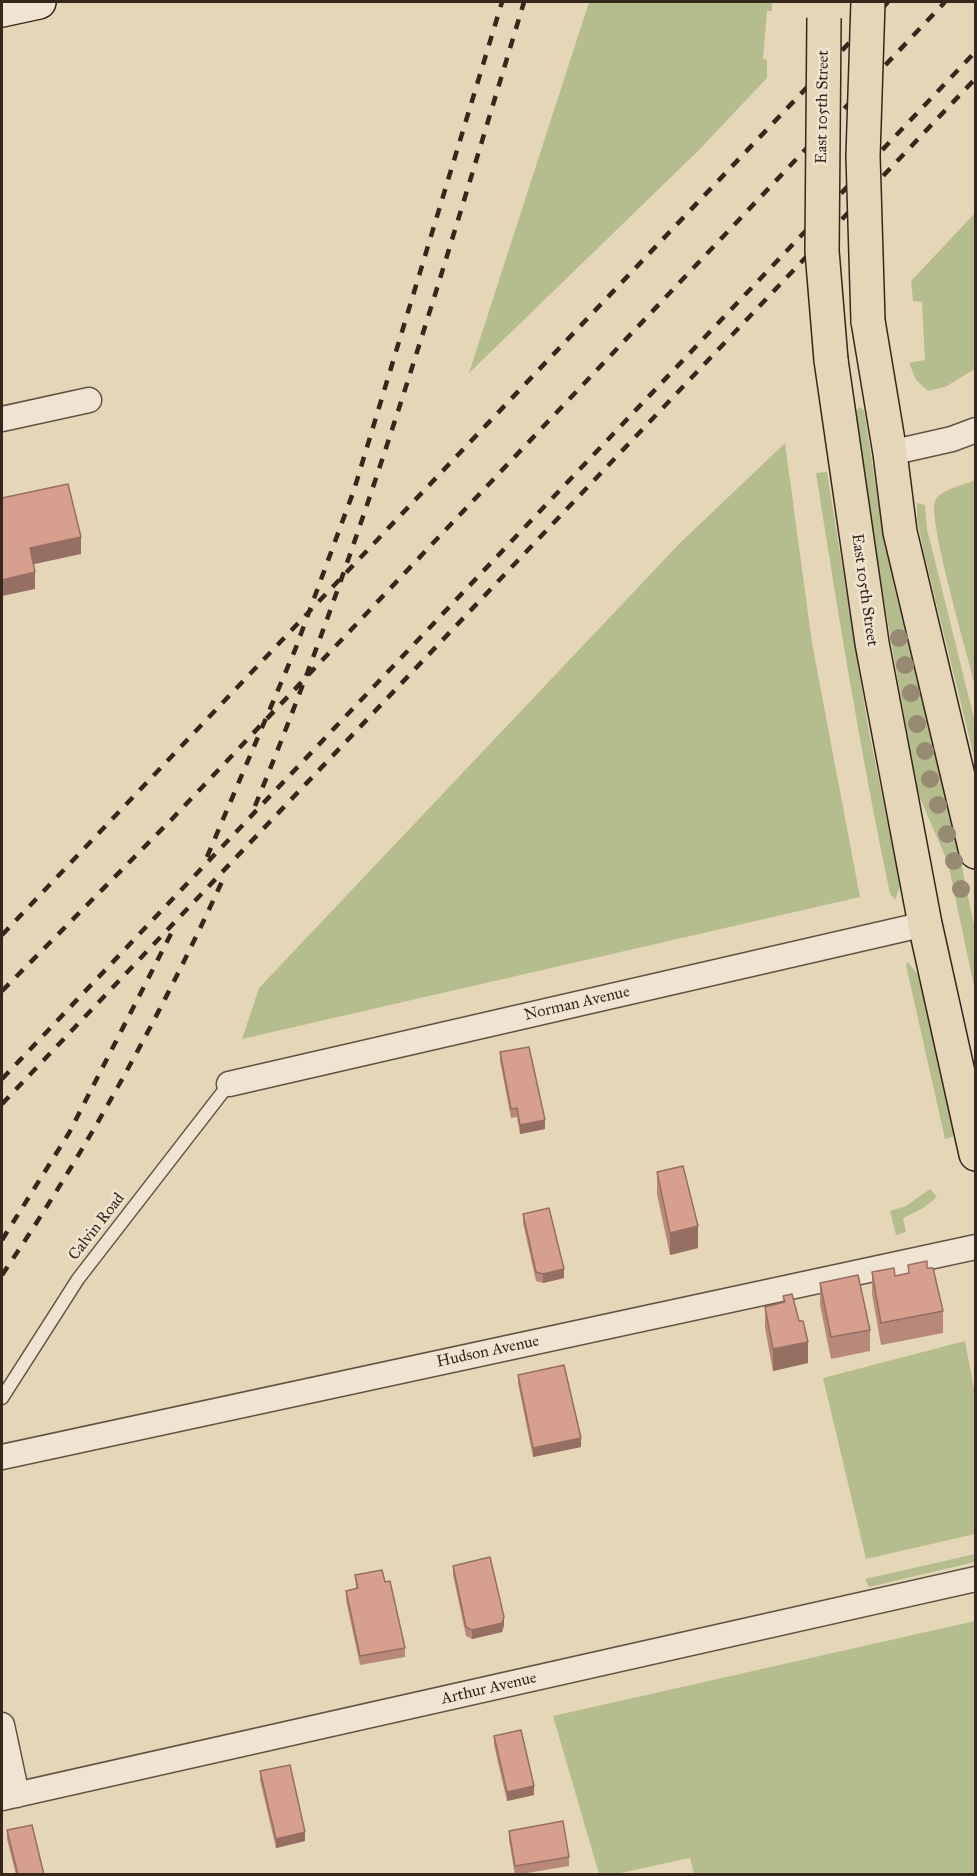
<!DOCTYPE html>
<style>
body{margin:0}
#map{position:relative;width:977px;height:1876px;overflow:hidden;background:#e5d6b8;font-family:"IM FELL Great Primer",serif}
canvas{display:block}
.frame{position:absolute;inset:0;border:3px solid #36261c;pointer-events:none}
</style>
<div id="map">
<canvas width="977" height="1876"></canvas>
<div class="frame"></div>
</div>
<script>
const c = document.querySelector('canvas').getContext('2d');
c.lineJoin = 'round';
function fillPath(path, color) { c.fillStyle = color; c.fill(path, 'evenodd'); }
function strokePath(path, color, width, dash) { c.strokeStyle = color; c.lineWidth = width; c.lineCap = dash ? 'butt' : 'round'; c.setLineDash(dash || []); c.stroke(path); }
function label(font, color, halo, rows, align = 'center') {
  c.font = font + ' "IM FELL Great Primer",serif'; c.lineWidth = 5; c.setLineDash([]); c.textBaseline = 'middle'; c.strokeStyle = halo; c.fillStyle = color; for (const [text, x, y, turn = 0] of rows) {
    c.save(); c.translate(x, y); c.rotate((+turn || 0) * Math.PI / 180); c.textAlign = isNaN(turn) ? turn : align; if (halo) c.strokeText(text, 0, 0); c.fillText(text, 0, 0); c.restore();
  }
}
const green = new Path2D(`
 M589 2H772V11H767L763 59 767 60V78L699 150 469 373Z
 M975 213V369L945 387 928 391 916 380 909 363 925 360 922 302 913 301 911 281Z
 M859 407 864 410 884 539 895 590 944 780 975 930V991L948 863 917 791 872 531 855 413Z
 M785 443 812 643 860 897 242 1039 259 988 680 543Z
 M827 472 868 727 899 878 900 886 895 900 890 894C861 755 838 614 816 473Z
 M975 480V686C969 659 927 518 935 501 941 489 964 485 975 480Z
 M917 503 925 505 927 529 975 722V761L924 553 917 519Z
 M908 962 922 980 955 1136 945 1139 906 965Z
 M930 1189 937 1197 923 1208 903 1218 906 1232 896 1235 890 1211 906 1206Z
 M965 1341 975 1394V1534L866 1559 823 1378Z
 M975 1554V1562L869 1587 865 1579Z
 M975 1621V1874H694L690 1858 616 1874H599L553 1716Z`);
const lane = new Path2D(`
 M2 1398 78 1279 229 1084`);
const street = new Path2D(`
 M2 419 89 400
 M890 453 952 439 976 430
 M229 1084 925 924
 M2 1457 976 1247
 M2 1725 17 1795
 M2 1798 976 1579`);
const secondary = new Path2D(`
 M2 10 39 2`);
const primary = new Path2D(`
 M868 321 890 453 900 532 976 852
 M831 360 872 643 925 924 976 1154`);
const rail = new Path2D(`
 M255 806C363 544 442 273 524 2
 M207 857 295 650 354 490 502 2
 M2 935 888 2
 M2 991 172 819 945 2
 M2 1079 976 51
 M2 1104 976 78
 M2 1240 69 1133 174 928
 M2 1275C88 1148 161 1015 225 875`);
const primaryBridge = new Path2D(`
 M868 2 863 156 868 321
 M824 18 822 251 831 360`);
const trees = [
 [899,638],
 [905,665],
 [911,693],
 [917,724],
 [925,751],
 [930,779],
 [938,805],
 [947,834],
 [954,861],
 [961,889]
];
const wall = new Path2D(`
 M500 1052 545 1129 520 1134 517 1117 511 1118 500 1061Z
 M657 1172 698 1248 670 1255 657 1194Z
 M523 1214 564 1278 543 1283 536 1281 523 1223Z
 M908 1265 927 1268 943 1311V1333L881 1345 872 1294V1272L895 1276 908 1273Z
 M820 1283 870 1330V1351L831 1359 820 1305Z
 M783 1296 808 1363 773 1371 765 1328V1307L783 1303Z
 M518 1375 581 1447 533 1457 518 1383Z
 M453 1566 504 1625 502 1632 472 1639 466 1636 453 1575Z
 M355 1575 385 1582 405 1648V1657L360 1665 346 1600V1591L356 1588Z
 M494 1736 534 1795 507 1801 494 1745Z
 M260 1771 305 1841 276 1848 260 1780Z
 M7 1830 44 1875H16L7 1839Z
 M509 1831 569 1857V1866L515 1875 509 1840Z`);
const shadedWall = new Path2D(`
 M81 537V554L30 565V548Z
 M35 572V589L2 596V580Z
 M545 1120V1129L520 1134V1125Z
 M698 1226V1248L670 1255V1233Z
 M564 1269V1278L543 1283V1274Z
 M808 1342V1363L773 1371V1349Z
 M581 1438V1447L533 1457V1448Z
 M504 1617V1625L502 1632 472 1639V1630Z
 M534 1786V1795L507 1801V1792Z
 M305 1832V1841L276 1848V1839Z`);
const building = new Path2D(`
 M68 484 81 537 30 548 35 572 2 580V498Z
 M529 1047 545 1120 520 1125 517 1108 511 1109 500 1052Z
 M683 1166 698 1226 670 1233 657 1172Z
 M549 1208 564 1269 543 1274 536 1272 523 1214Z
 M927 1261V1268H933L943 1311 881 1323 872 1272 894 1268 895 1276 909 1273 908 1265Z
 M858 1275 870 1330 831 1337 820 1283Z
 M792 1294 799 1321H803L808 1342 773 1349 765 1307 785 1302 783 1296Z
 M564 1365 581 1438 533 1448 518 1375Z
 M490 1557 504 1617 502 1623 472 1630 466 1627 453 1566Z
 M382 1570 385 1582 390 1581 405 1648 360 1656 346 1591 358 1588 355 1575Z
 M521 1730 534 1786 507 1792 494 1736Z
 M290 1765 305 1832 276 1839 260 1771Z
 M563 1821 569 1857 515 1866 509 1831Z
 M32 1825 44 1875H18L7 1830Z`);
const streetNames = [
 ["East 105th Street",823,107,-89],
 ["East 105th Street",864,590,82],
 ["Norman Avenue",577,1004,-13],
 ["Calvin Road",97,1227,-52],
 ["Hudson Avenue",488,1352,-12],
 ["Arthur Avenue",489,1689,-13]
];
fillPath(green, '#b5bd8e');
strokePath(lane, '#625243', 15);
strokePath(street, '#625243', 27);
strokePath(secondary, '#36261c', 36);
strokePath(primary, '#36261c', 36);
strokePath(lane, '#eee4d1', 12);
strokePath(street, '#eee4d1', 24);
strokePath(secondary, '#eee4d1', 33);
strokePath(primary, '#e5d6b8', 33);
strokePath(rail, '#36261c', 4.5, [10, 10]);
strokePath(primaryBridge, '#36261c', 36, []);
strokePath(primaryBridge, '#e5d6b8', 33);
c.fillStyle = '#968a72';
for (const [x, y] of trees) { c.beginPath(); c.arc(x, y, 9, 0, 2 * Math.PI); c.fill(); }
fillPath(wall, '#b8897a');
fillPath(shadedWall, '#966f63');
fillPath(building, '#d69f8e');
strokePath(building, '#966f63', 1.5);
label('16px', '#36261c', '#eee4d1', streetNames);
</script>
